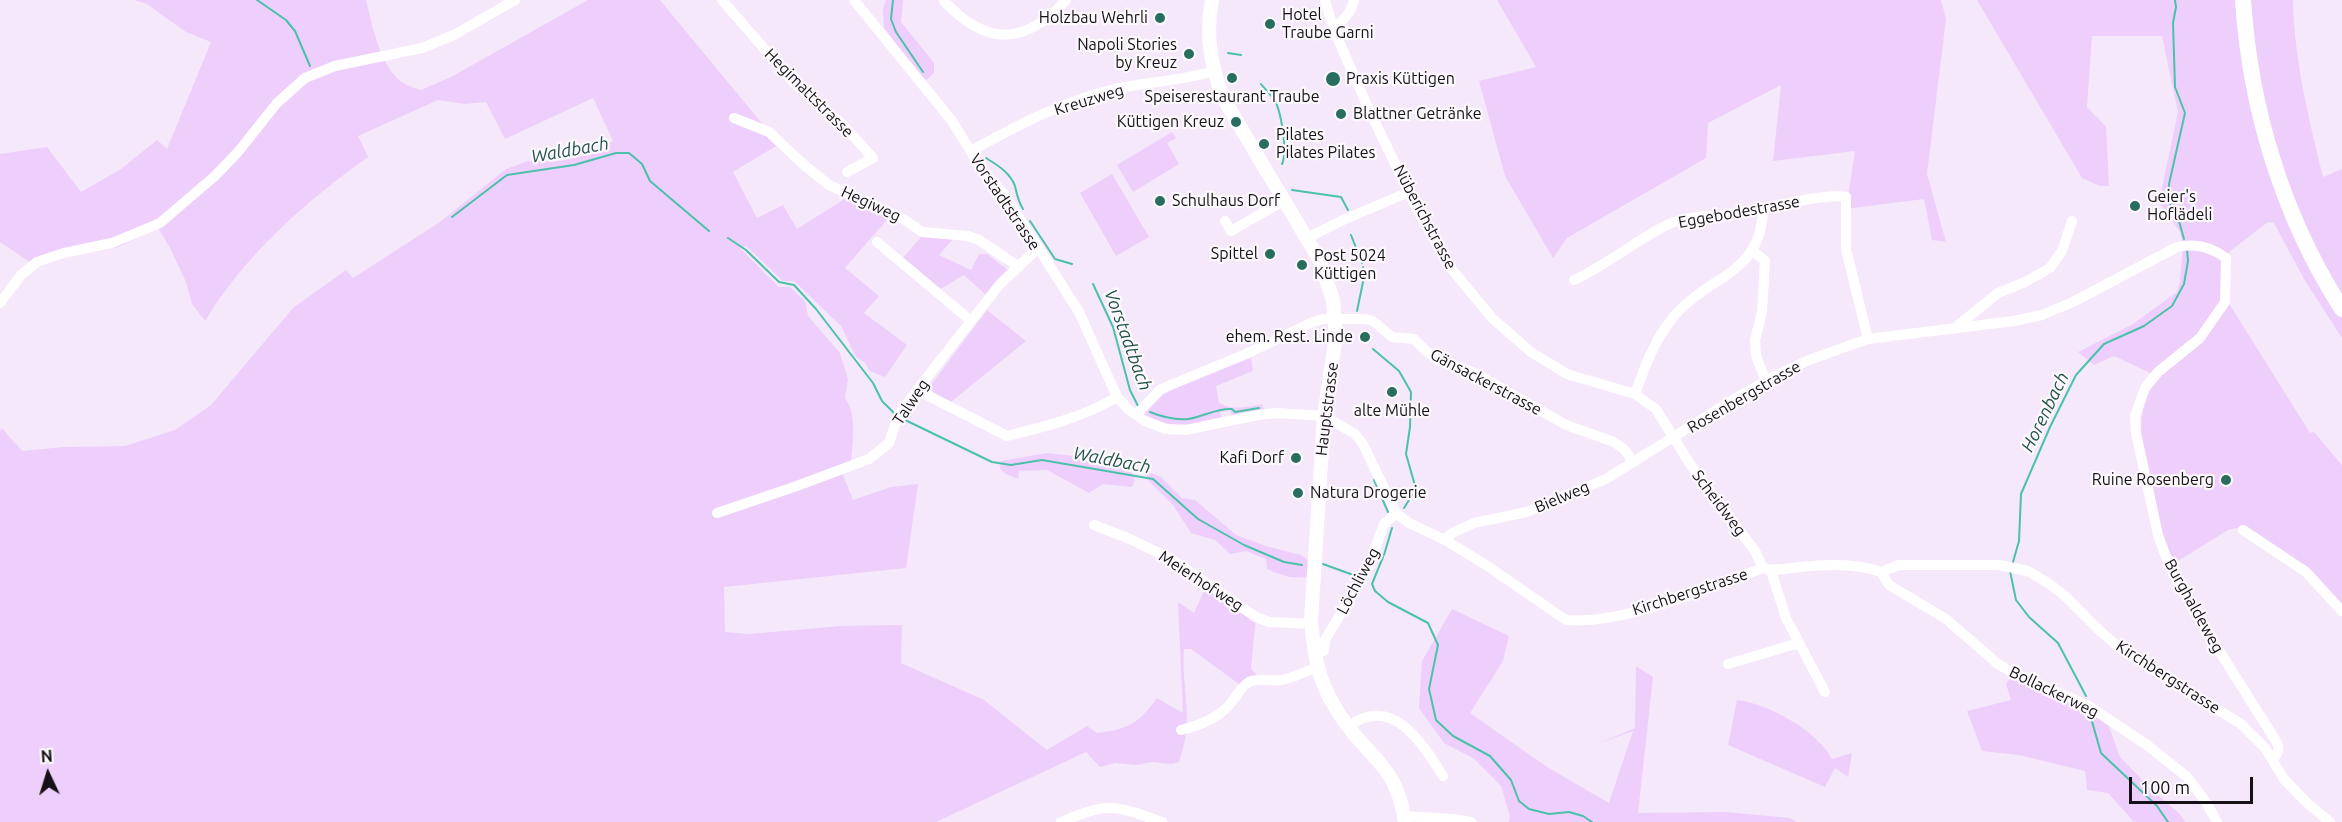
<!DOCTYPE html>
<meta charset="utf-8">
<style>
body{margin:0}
#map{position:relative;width:2342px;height:822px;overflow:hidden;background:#f5e8fa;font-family:Ubuntu,sans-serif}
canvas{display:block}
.north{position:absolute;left:18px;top:744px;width:60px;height:60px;-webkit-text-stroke:4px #fcf9fd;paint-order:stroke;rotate:356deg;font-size:16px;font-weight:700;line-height:24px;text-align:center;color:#151117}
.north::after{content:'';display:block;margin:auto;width:21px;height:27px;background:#151117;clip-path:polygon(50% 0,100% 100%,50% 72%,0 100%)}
.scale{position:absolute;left:2129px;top:777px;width:124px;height:27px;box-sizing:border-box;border:3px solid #151117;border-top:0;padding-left:8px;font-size:18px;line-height:21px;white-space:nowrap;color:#151117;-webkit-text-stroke:4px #fcf9fd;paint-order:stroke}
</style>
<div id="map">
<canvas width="2342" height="822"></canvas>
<div class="north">N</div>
<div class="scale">100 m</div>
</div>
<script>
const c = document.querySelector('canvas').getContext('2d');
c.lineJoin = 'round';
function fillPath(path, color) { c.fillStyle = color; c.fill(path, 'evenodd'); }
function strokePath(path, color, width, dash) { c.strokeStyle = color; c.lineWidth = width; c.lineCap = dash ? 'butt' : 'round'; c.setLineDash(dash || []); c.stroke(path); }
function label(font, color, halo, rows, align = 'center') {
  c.font = font + ' Ubuntu,sans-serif'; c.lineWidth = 4.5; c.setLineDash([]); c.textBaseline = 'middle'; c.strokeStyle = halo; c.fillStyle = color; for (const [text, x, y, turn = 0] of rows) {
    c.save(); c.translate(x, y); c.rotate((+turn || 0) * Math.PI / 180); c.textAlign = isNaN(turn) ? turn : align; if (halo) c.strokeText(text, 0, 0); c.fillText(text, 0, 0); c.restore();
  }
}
const green = new Path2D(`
 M134 0H366C372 24 378 57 395 76 402 84 411 87 421 90L451 77 588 0H660L769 132 781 143 733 172 757 218 783 205 797 229 851 195 892 214 845 268 879 296 864 313 907 345 885 377 870 371 865 363 856 357 841 326 794 281H783L746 246 740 248 779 287H790L805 301 808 316 840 353 848 379 845 398C858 416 852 444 851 465L841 470 853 500 891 487 918 484 906 568 724 587 725 632 749 634 841 626 902 625 901 663 984 700 1047 750 1087 726 1097 733C1129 729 1138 724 1157 698L1183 713 1178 602 1194 613 1207 584 1256 617 1251 669 1261 679 1243 687 1191 649H1184C1181 691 1195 717 1179 762L1171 764 1151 762 1137 765 1115 763 1100 767 1086 752 936 822H0V430L2 428 22 451 64 447 125 446 175 430 211 405 293 308 346 270 353 278 440 222 506 169 528 161H560L588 154 613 141 593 98 505 139 486 102 465 104 438 100 358 136 368 157C305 202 245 255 205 321L192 304 186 282 170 248 158 228 118 247 69 257 37 267 0 242V154L47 147 81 192 121 169 157 140 167 149 211 42 186 32 147 4Z
 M886 0H903L901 22 934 63V73L925 81 884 28 883 9Z
 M1497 0H1941L1946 19 1927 174 1946 242 1932 240 1924 199 1846 209 1855 151 1773 161 1781 85 1708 123 1706 158 1567 238 1553 258 1505 176 1479 81 1536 67Z
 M1977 0H2293C2294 60 2309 119 2323 177L2342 169V338L2304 279 2274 223 2268 222 2229 252 2228 302 2310 433 2314 432 2342 465V609L2305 570 2241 527 2228 530 2173 564C2154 509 2121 429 2157 376L2114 356 2094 365 2078 352 2133 324 2177 292 2180 281 2183 246 2180 232 2159 202 2178 112 2162 36H2092L2087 107 2106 127 2109 186H2100L2082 178Z
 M1172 132 1176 138 1167 143 1179 164 1133 192 1117 165Z
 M1112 174 1149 237 1116 256 1080 193Z
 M922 236 954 238 939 255 971 270 979 254H987L1009 271 986 295 964 275 939 290 902 259Z
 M987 310 1026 341 951 402 928 389Z
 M1251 358 1253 371 1216 386 1219 403C1234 411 1247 407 1262 404L1264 410 1232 416 1230 410 1220 412 1222 419C1193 424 1170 431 1144 414L1154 400 1173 389Z
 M1047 453 1109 460 1129 467 1135 480 1132 487 1103 484 1089 493 1047 470 1019 471 1018 479 1006 474 1000 469 1001 461Z
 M1152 473 1161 477 1182 498 1195 500 1236 535 1266 546 1301 555 1307 559 1309 570 1306 577C1291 579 1280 575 1267 569L1266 559 1246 551 1230 554 1215 540 1191 533 1173 505 1147 479V475Z
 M1452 609 1509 636 1503 661 1470 713 1547 767 1609 803 1633 731 1600 743 1635 728 1636 666 1653 677 1638 813 1726 812 1790 818 1796 822H1509L1510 816 1501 786 1473 758 1444 743 1419 708 1422 661Z
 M2013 674 2105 716 2120 757 2151 789 2180 814 2185 822H2134L2108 793 2087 790 2085 771 2019 755 1982 751 1967 711 2011 700 2006 684Z
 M1737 700C1767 703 1818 731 1832 759L1852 753 1848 777 1835 768 1825 787 1728 745Z`);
const stream = new Path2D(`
 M257 0 286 20 295 31 310 66
 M893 0 891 19 896 32 923 72
 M2175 0 2176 7 2173 23 2175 87 2185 113 2169 184V202L2179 221 2184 239
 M1228 53 1241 55
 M1261 84C1265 89 1270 94 1274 99 1281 110 1288 152 1282 164
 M986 158C997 165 1010 172 1015 186 1017 195 1018 201 1023 209
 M1292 190 1341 197 1348 210
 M452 217 507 175 574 165 616 153H629L642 164 650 181 709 231
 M1030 221 1055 259 1072 264
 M1351 235 1362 263
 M728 238 746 250 779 282 794 285 816 309 873 383 882 401 894 413
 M1093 284 1113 327 1130 390 1138 406
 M1357 311 1363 282V267
 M1373 349 1399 371 1411 392 1410 427 1406 454 1416 489 1404 508
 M1150 412C1162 417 1175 420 1188 419 1204 417 1215 408 1232 409L1235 412 1259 408
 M903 419 992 462 1011 465 1042 460 1153 479 1198 519 1244 545 1284 562 1302 565
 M1374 480 1388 512
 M1384 555 1392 528
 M1383 557 1372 584 1375 591 1388 602 1428 623 1438 645 1429 689 1436 720 1453 736 1490 756 1511 780 1519 801 1529 809 1549 814 1569 812 1583 816 1592 822
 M2013 562 2019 541 2021 494 2050 427 2076 375 2104 344 2144 326 2172 306 2184 284 2188 261 2187 250
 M1323 564 1356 576
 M2010 571 2016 600 2029 617 2058 643 2086 696
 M2089 711 2101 753 2157 806 2168 822`);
const street = new Path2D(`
 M722 0 794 83 843 125 873 158 847 172
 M854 0 952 121 982 170 1004 194 1079 312 1117 397 1129 410 1145 421 1166 429 1186 430 1258 415 1277 413 1324 416 1355 434 1363 444 1396 513 1409 523 1445 540 1486 565 1566 620C1623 625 1708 588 1763 568 1775 572 1788 568 1800 567 1826 564 1857 563 1881 572L1899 565H1999L2028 571 2048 583 2064 595 2100 631 2122 650 2241 724 2265 748 2284 779 2306 802 2330 822
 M1325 0 1333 28 1370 112 1418 211 1449 266 1492 318 1531 352 1567 374 1635 394 1656 409 1690 464 1755 551 1763 568
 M944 1C986 46 1025 46 1066 0
 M1333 28C1344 20 1351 13 1354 0
 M734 118 769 132 804 165 829 185 905 220 922 232 968 236 979 240 1019 267
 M971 151C1016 126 1063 101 1114 89 1147 82 1181 81 1214 71
 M1225 221 1231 231 1285 200
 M1307 238 1343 220 1409 192
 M877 242 970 320
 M1753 251 1765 261 1762 312 1755 340 1756 356 1766 381
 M1574 280C1607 265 1636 240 1669 224 1692 214 1718 217 1742 213 1769 208 1822 193 1846 197V249L1868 339
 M0 303 21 275 37 262 64 253 112 243 160 223 215 176 238 152 277 103 305 78 335 66 422 48 454 35 515 0
 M1956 327 1998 293 2025 282 2050 268 2062 251 2072 221
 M917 390 1007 436C1044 427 1084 417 1117 397
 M1635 394C1645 366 1655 338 1675 315 1711 274 1761 275 1763 209
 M1137 414 1161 389 1248 353 1313 322 1323 319H1365L1373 321 1392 337 1414 339 1426 351 1438 360 1475 373 1566 425 1614 442 1624 449 1633 461
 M717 513 794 487 869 459 889 443 899 414 917 390 1000 284 1037 249
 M1094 525 1130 539 1171 559 1256 617 1269 622 1312 624
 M2243 530 2306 572 2342 611
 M1445 540 1452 533 1474 523 1527 512 1606 479 1739 396 1775 376 1809 360 1868 339 2014 321 2042 315 2073 302 2177 247C2195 243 2212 247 2226 258L2225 302 2200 338 2158 372 2145 388 2135 416 2136 433 2158 535 2169 565 2196 614 2276 741C2280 749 2279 752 2273 759
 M1771 571 1786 618 1825 692
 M1881 572 1889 585 1946 619 1998 664 2013 673 2087 705 2147 745 2187 777 2206 802 2217 822
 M1324 651 1325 640 1369 566 1384 524 1396 513
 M1728 664 1799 643
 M1348 727C1392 693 1422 743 1443 776
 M1181 730C1197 726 1216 719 1227 707 1235 700 1240 687 1249 682 1259 677 1270 682 1281 680 1294 678 1305 671 1317 668
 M1404 816 1453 819 1471 822
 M1061 822C1109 802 1114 805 1162 822`);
const secondary = new Path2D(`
 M1212 0C1205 35 1211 65 1223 98L1319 259 1333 300 1336 336 1324 416 1311 621C1315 662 1319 686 1344 721 1372 761 1397 766 1405 822`);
const primary = new Path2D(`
 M2243 0C2250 109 2283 217 2342 309`);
const markers = [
 [1160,18,6,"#286d60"],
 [1270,24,6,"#286d60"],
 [1189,54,6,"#286d60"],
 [1232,78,6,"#286d60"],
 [1333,79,8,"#286d60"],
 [1341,114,6,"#286d60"],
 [1236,122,6,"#286d60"],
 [1264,144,6,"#286d60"],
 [1160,201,6,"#286d60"],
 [2135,206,6,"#286d60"],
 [1270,254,6,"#286d60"],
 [1302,265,6,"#286d60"],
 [1365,337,6,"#286d60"],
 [1392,392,6,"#286d60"],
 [1296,458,6,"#286d60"],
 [2226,480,6,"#286d60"],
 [1298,493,6,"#286d60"]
];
const poiNames = [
 ["Hotel",1282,15],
 ["Traube Garni",1282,33],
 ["Holzbau Wehrli",1148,18,"right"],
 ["Napoli Stories",1177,45,"right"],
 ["by Kreuz",1177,63,"right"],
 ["Praxis Küttigen",1346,79],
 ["Speiserestaurant Traube",1232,97,"center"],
 ["Blattner Getränke",1353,114],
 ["Küttigen Kreuz",1224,122,"right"],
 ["Pilates",1276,135],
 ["Pilates Pilates",1276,153],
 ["Geier's",2147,197],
 ["Hoflädeli",2147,215],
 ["Schulhaus Dorf",1172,201],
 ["Spittel",1258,254,"right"],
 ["Post 5024",1314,256],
 ["Küttigen",1314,274],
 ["ehem. Rest. Linde",1353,337,"right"],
 ["alte Mühle",1392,411,"center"],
 ["Kafi Dorf",1284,458,"right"],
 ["Ruine Rosenberg",2214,480,"right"],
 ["Natura Drogerie",1310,493]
];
const streetNames = [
 ["Hegimattstrasse",809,93,45],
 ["Kreuzweg",1089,100,-17],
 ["Vorstadtstrasse",1005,202,56],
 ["Hegiweg",871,204,25],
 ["Eggebodestrasse",1739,212,-10],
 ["Nüberichstrasse",1425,217,62],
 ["Gänsackerstrasse",1486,382,28],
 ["Rosenbergstrasse",1744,397,-30],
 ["Talweg",911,402,-56],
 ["Hauptstrasse",1327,409,-83],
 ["Bielweg",1562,497,-23],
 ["Scheidweg",1719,503,53],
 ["Meierhofweg",1201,581,33],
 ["Löchliweg",1358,581,-62],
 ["Kirchbergstrasse",1690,592,-18],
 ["Burghaldeweg",2194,606,61],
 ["Kirchbergstrasse",2168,677,33],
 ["Bollackerweg",2054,692,26]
];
const waterNames = [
 ["Waldbach",570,150,-10],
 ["Vorstadtbach",1128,340,70],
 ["Horenbach",2045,412,-64],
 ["Waldbach",1112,460,11]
];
fillPath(green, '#eecffb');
strokePath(stream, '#4bc1ab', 2);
strokePath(street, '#fff', 10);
strokePath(secondary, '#fff', 14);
strokePath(primary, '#fff', 16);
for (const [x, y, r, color] of markers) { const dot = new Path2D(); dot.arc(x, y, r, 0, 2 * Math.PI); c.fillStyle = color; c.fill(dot); strokePath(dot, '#fcf9fd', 2); }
label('16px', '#151117', '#fcf9fd', poiNames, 'left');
label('16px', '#151117', '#fcf9fd', streetNames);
label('italic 18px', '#22534a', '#fcf9fd', waterNames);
</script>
